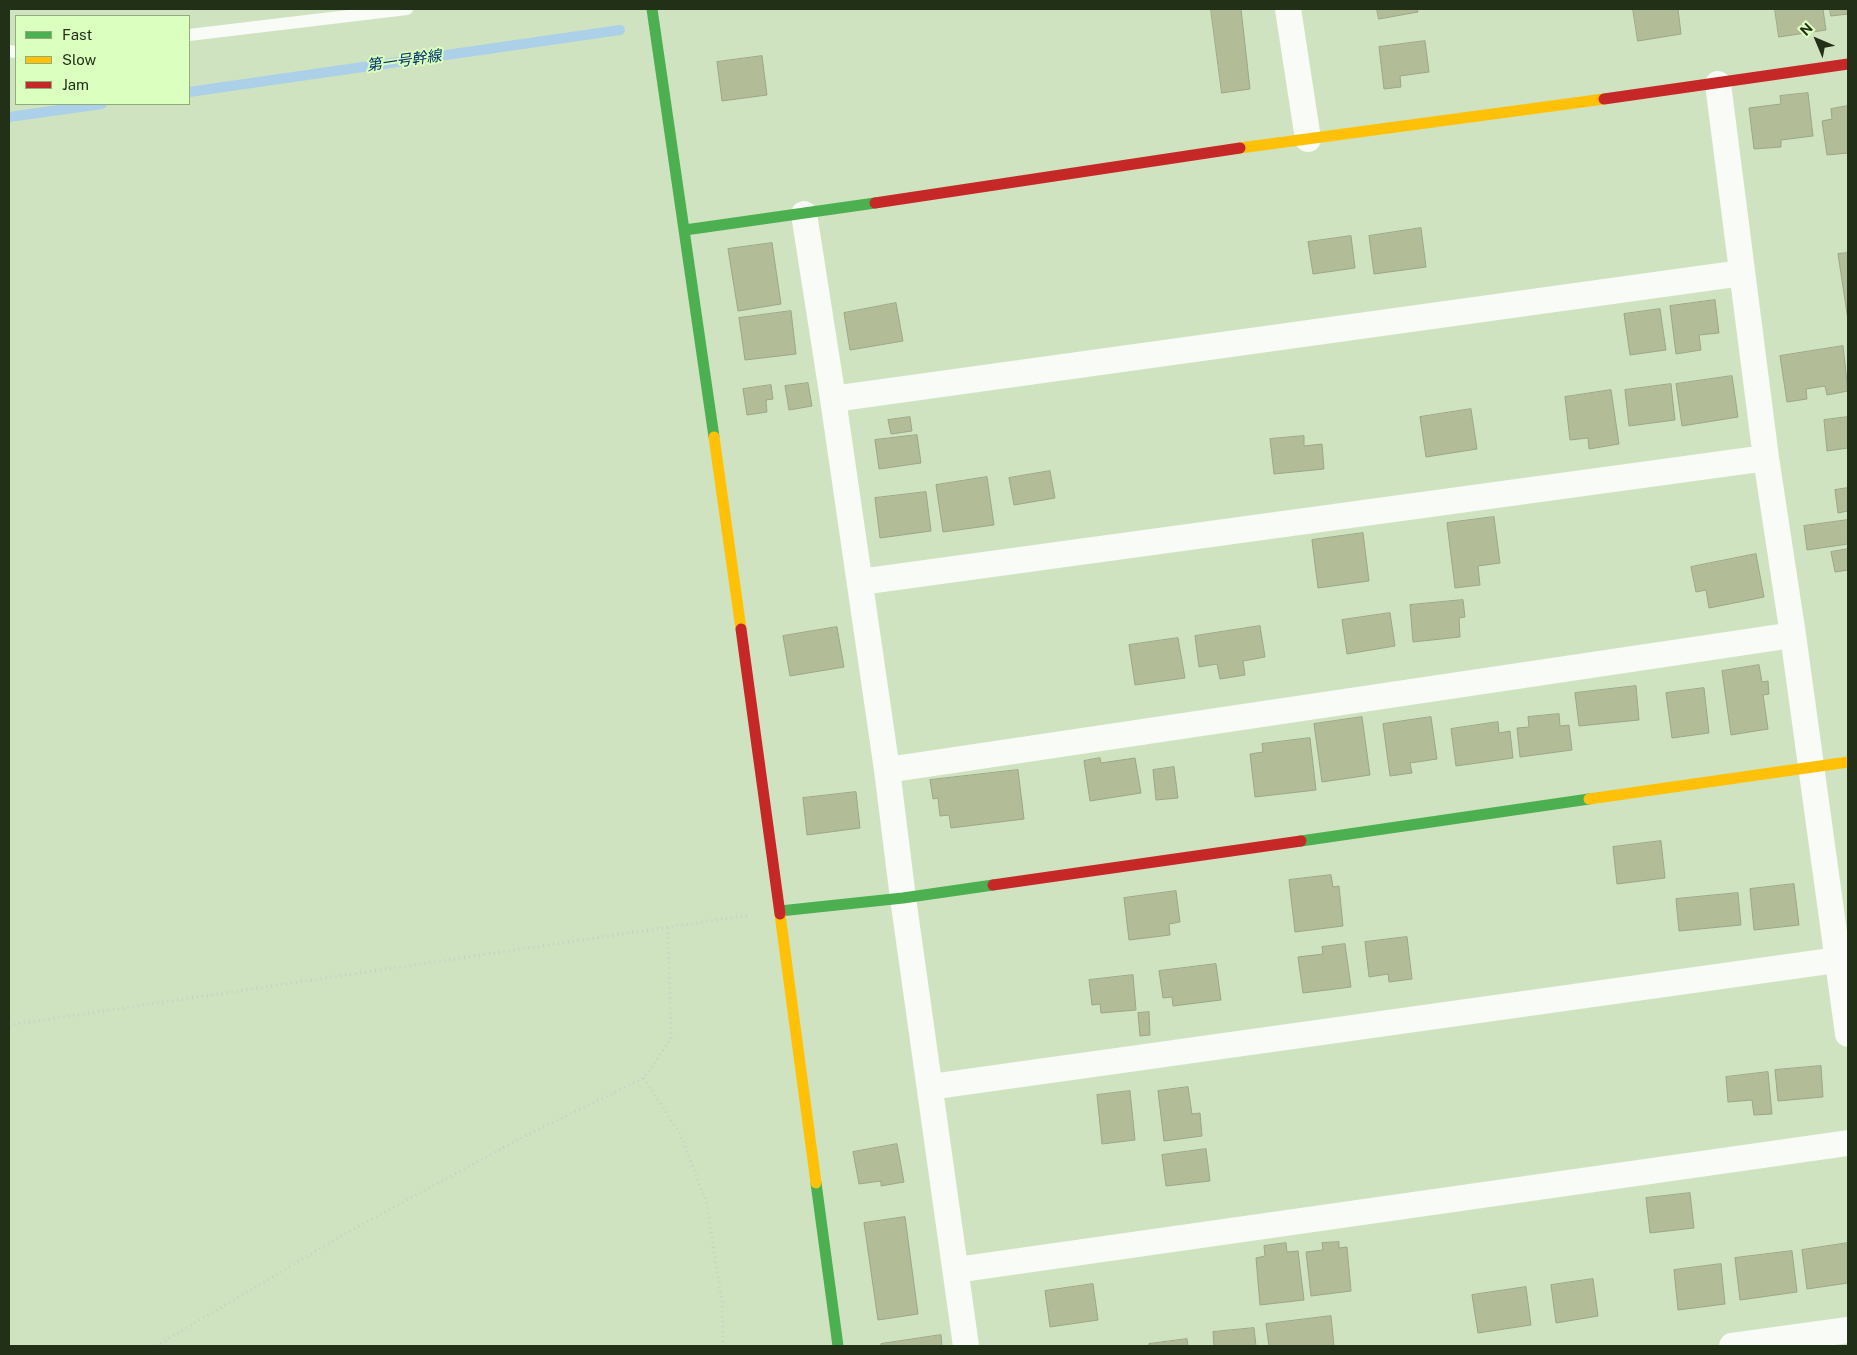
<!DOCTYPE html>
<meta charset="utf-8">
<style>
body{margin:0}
#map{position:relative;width:1857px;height:1355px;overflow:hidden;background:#cfe3c0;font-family:"Public Sans",sans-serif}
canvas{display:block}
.frame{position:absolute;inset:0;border:10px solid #233018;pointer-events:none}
.legend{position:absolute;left:15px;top:15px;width:175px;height:90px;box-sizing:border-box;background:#dbffbf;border:1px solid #91ac7c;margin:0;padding:6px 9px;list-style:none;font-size:15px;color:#233018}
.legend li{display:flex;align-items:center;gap:10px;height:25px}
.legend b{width:25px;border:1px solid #91ac7c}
.north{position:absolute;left:1792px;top:15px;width:50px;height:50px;-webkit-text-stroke:4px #dbffbf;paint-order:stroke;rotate:315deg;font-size:14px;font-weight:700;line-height:20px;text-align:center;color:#233018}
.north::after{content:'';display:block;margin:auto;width:18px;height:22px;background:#233018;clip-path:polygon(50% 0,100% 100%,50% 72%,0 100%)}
</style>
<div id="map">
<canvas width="1857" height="1355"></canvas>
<div class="frame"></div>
<ul class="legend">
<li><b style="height:6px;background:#4caf50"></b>Fast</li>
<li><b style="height:6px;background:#ffc107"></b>Slow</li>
<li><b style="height:6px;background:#c62828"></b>Jam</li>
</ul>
<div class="north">N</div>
</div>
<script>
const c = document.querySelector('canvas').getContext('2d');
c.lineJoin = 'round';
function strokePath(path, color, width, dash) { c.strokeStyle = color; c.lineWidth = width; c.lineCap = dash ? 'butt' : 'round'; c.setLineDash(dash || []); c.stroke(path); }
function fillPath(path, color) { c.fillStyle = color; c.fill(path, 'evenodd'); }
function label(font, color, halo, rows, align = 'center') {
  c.font = font + ' "Public Sans","Noto Sans JP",sans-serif'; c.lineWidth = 4; c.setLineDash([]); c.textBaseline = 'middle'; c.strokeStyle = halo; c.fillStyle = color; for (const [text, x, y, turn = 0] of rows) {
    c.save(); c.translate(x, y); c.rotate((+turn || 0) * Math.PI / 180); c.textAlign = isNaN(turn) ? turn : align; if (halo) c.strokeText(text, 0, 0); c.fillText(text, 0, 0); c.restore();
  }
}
const stream = new Path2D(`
 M189 92 620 30
 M9 117 102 104`);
const building = new Path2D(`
 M1211 9H1241L1250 89 1222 93Z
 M1377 9H1417L1418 12 1379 19Z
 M1633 9H1678L1681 34 1638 41Z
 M1775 9H1823L1826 30 1779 37Z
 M1830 9H1848V14L1831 16Z
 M1425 41 1429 72 1400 76 1401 87 1384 89 1379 47Z
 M762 56 767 95 722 101 717 62Z
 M1808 93 1813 136 1781 140V147L1754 149 1749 108 1781 104 1780 96Z
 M1848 106V153L1827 155 1822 121 1832 119 1831 109Z
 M1421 228 1426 267 1374 274 1369 236Z
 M1351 236 1355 268 1313 274 1308 242Z
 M772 243 781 304 738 311 728 249Z
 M1848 253V320L1838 254Z
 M1715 300 1719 333 1699 335 1701 350 1676 354 1670 306Z
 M896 303 903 341 850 350 844 313Z
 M1660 309 1666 350 1630 355 1624 314Z
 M791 311 796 354 745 360 739 318Z
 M1843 346 1848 391 1827 395 1825 386 1806 389 1807 399 1787 402 1780 356Z
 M1732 376 1738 417 1682 426 1676 384Z
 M808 383 812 406 789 410 785 386Z
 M1671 384 1675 420 1629 426 1625 390Z
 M771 385 773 399 766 400 767 412 747 415 743 389Z
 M1611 390 1619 444 1589 449 1588 438 1570 440 1565 397Z
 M1471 409 1477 449 1426 457 1420 417Z
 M910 417 912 431 891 434 888 420Z
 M1848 417V448L1827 451 1824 420Z
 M917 435 921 463 879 469 875 440Z
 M1304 436V446L1322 444 1324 469 1274 474 1270 439Z
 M1050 471 1055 498 1014 505 1009 478Z
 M987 477 994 525 943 532 936 485Z
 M1848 488V511L1838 513 1835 490Z
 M926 492 931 531 880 538 875 498Z
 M1494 517 1500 563 1478 566 1480 585 1455 588 1447 523Z
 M1848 520V544L1807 550 1804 526Z
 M1363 533 1369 581 1318 588 1312 540Z
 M1848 549V570L1835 572 1831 552Z
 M1756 554 1764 597 1709 608 1706 590 1696 592 1691 567Z
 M1463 600 1465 617 1459 618 1460 637 1413 642 1410 605Z
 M1390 613 1395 646 1347 654 1342 620Z
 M1260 626 1265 657 1243 661 1245 675 1220 679 1217 664 1199 667 1195 636Z
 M837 627 844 667 790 676 783 636Z
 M1178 638 1185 678 1135 685 1129 645Z
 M1759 665 1762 682 1768 681 1769 694 1763 695 1768 729 1731 735 1722 671Z
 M1636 686 1639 720 1579 726 1575 693Z
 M1704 688 1709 733 1672 738 1666 693Z
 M1559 714 1560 726 1569 725 1572 750 1520 757 1517 728 1529 727 1528 717Z
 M1362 717 1370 775 1322 782 1314 724Z
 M1431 717 1437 759 1410 763 1412 773 1390 776 1383 724Z
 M1498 722 1499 733 1510 731 1513 758 1456 766 1451 729Z
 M1310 738 1316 790 1255 797 1250 754 1263 752 1262 744Z
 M1100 758 1101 763 1135 758 1141 793 1090 801 1084 761Z
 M1174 767 1178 798 1156 800 1153 770Z
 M1018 770 1024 819 951 828 949 815 940 816 938 798 933 799 930 780Z
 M856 792 860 828 807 835 803 798Z
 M1661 841 1665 878 1617 884 1613 847Z
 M1331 875 1333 887 1339 886 1343 926 1295 932 1289 880Z
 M1794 884 1799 925 1754 930 1750 889Z
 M1176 891 1180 922 1169 924 1170 935 1129 940 1124 898Z
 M1738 893 1741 925 1679 931 1676 899Z
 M1407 937 1412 979 1389 982 1388 974 1369 977 1365 942Z
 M1345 944 1351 987 1303 993 1298 957 1323 954 1322 947Z
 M1216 964 1221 1000 1173 1006 1172 997 1163 998 1159 971Z
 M1133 975 1136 1010 1101 1013 1100 1004 1092 1005 1089 980Z
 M1149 1012 1150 1035 1140 1036 1138 1013Z
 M1821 1066 1823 1097 1778 1101 1775 1070Z
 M1768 1072 1772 1114 1754 1115 1752 1100 1728 1102 1726 1077Z
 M1188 1087 1192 1114 1200 1113 1202 1136 1164 1141 1158 1091Z
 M1130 1091 1135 1140 1102 1144 1097 1095Z
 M897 1144 904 1182 881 1186V1181L859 1184 853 1152Z
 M1206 1149 1210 1181 1166 1186 1162 1155Z
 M1690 1193 1694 1228 1650 1233 1646 1198Z
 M905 1217 918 1314 878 1320 864 1223Z
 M1339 1242V1248L1347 1247 1351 1291 1311 1296 1306 1252 1323 1250 1322 1243Z
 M1286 1243 1287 1252 1298 1251 1304 1300 1260 1305 1256 1258 1265 1256 1264 1246Z
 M1848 1243V1283L1807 1289 1802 1250Z
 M1792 1251 1797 1292 1740 1300 1735 1258Z
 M1721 1264 1725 1304 1678 1310 1674 1270Z
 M1593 1279 1598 1316 1556 1323 1551 1285Z
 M1093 1284 1098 1320 1050 1327 1045 1291Z
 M1526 1287 1531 1325 1478 1333 1472 1295Z
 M1331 1316 1334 1346H1269L1266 1324Z
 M1254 1328 1256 1346H1214L1213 1332Z
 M941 1335 942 1346H881V1344Z
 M1187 1339 1188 1346H1149V1344Z`);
const path = new Path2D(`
 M9 1025 750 915
 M644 1078 680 1134 706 1201 722 1301 723 1346
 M156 1346 348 1232 525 1136 644 1078 671 1039 668 927`);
const lane = new Path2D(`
 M189 35 407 9
 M9 51 16 52`);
const street = new Path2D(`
 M1288 9 1308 139
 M1718 84 1766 458 1793 635 1848 1034
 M804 214 833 399 887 770 903 898 966 1346
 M833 399 1742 273
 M860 582 1766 458
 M887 770 1793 635
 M930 1087 1837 960
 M956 1270 1848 1143
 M1732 1346 1848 1330`);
const fast = new Path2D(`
 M652 9 714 437
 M685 230 875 203
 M1301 841 1589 799
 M780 911 903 898 993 885
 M816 1183 838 1346`);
const slow = new Path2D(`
 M1240 148 1604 99
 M714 437 741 629
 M1589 799 1848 762
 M780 914 816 1183`);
const jam = new Path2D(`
 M1604 99 1848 64
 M875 203 1240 148
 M741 629 780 914
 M993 885 1301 841`);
const waterNames = [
 ["第一号幹線",404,61,-8]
];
strokePath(stream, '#acd0e7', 10);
fillPath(building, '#b2bc97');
strokePath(building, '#9ca689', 1);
strokePath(path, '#c9cfc4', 3, [1, 4]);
strokePath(lane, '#f8fbf6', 12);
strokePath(street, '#f8fbf6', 26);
strokePath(fast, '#4caf50', 11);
strokePath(slow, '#ffc107', 11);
strokePath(jam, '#c62828', 11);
label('italic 15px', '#013869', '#dbffbf', waterNames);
</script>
